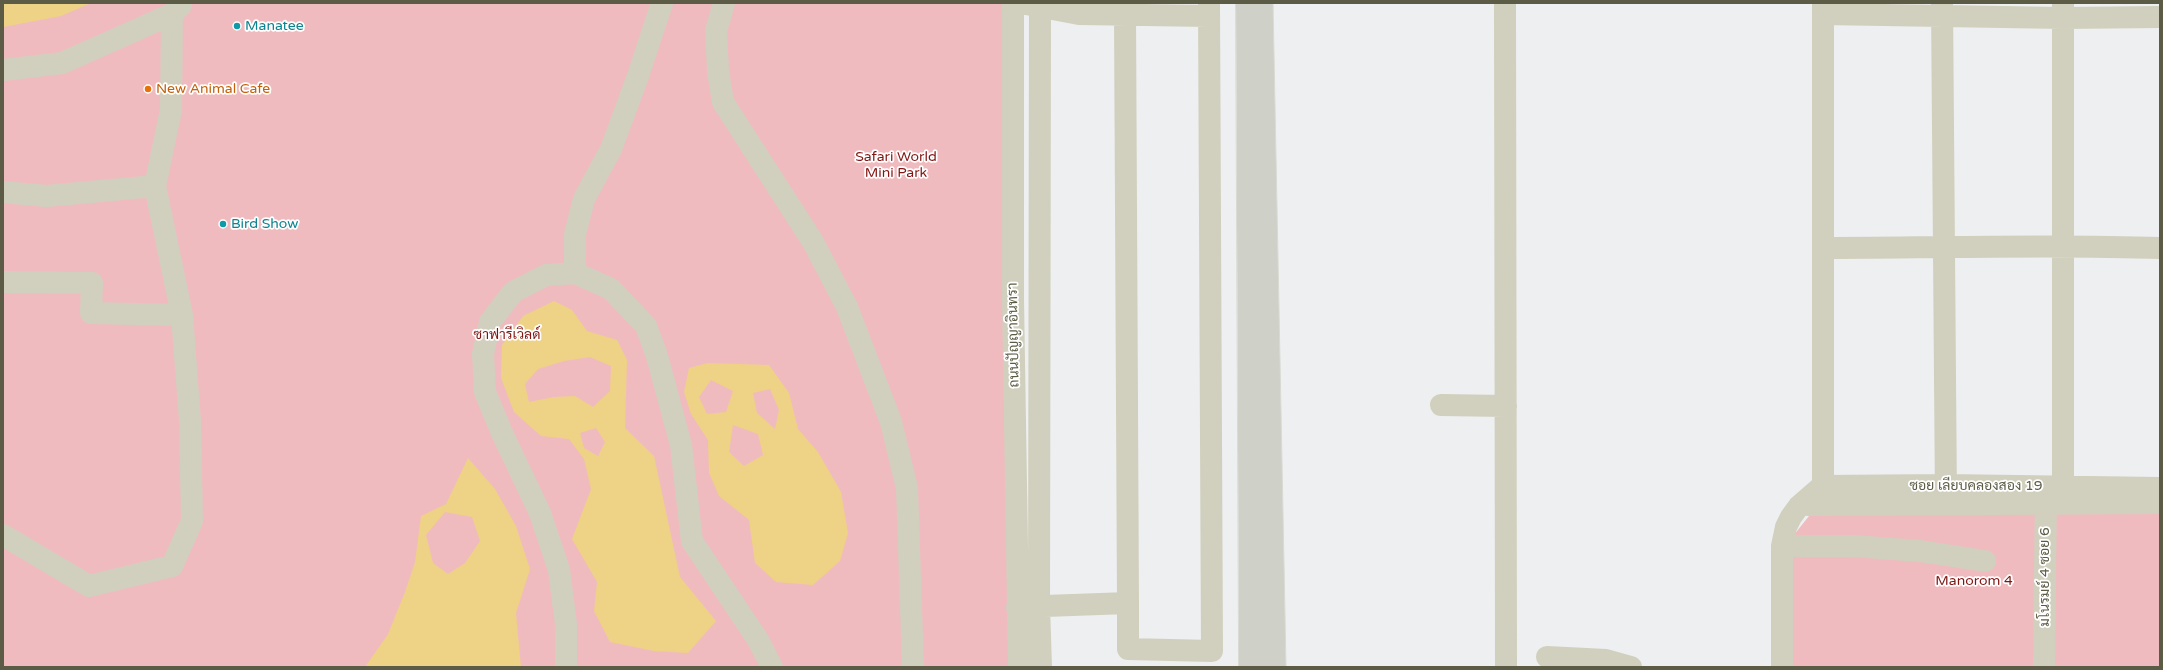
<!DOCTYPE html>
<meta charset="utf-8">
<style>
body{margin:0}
#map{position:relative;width:2163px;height:670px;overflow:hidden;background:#eeeff1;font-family:"Varela Round",sans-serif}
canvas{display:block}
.frame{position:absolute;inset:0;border:4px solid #5c5c46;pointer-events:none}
</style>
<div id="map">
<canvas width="2163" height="670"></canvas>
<div class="frame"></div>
</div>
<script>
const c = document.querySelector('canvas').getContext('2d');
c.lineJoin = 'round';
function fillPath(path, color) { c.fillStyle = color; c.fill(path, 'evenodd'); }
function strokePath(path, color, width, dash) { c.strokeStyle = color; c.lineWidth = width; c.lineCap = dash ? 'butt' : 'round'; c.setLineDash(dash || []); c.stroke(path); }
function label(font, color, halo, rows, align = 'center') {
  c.font = font + ' "Varela Round",Sarabun,sans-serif'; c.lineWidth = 3.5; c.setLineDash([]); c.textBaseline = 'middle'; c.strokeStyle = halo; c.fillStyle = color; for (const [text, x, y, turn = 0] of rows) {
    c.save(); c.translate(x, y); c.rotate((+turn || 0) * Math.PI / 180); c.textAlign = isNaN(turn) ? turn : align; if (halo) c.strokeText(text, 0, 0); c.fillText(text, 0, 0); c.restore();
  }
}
const green = new Path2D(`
 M3 3H1003L1009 667H3Z
 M2160 495V667H1789V541L1825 496Z`);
const water = new Path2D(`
 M3 3H91L61 16 3 27Z
 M554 301 572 310 587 331 617 340 627 360 625 428 654 456 680 577 716 621 688 653 654 651 610 642 594 611 597 582 572 539 591 489 584 459 569 439 541 436 514 412 501 378 502 345 523 316ZM590 357 611 366 610 391 593 407 575 396 554 397 529 402 525 384 538 369 564 361ZM596 428 605 442 598 456 584 448 580 433Z
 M708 363 769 365 789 393 798 429 818 452 841 492 848 533 840 561 813 585 776 582 755 563 749 520 719 496 709 473 708 440 691 414 684 392 689 368ZM711 380 733 391 726 412 707 414 699 397ZM770 389 779 410 775 429 757 413 753 393ZM733 425 758 434 763 455 744 466 729 452Z
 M468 458 495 489 516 526 530 569 516 613 521 667H365L388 634 405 592 415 562 421 516 446 504ZM445 512 472 517 480 541 465 563 448 574 433 563 426 535Z`);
const building = new Path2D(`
 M1236 3H1273L1286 667H1239Z`);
const minor = new Path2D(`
 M724 3 716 31 718 71 723 102 813 242 847 307 891 422 907 488 913 667
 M1013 3V299L1019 667
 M1040 3 1039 605 1041 667
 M1505 3 1506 667
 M1942 3 1946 503
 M2063 3V503
 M1026 4 1079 14 1209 16
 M1823 14 2063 18 2160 17
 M3 70 62 63 172 14 181 5
 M3 192 46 196 155 186
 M1824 248C1936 248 2048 244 2160 248
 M575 273V234L584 199 611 149 638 76 662 3
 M3 282 92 283 91 313 182 315
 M1441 405 1506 406
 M1823 500V3
 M1808 505 2160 503
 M3 535 89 586 172 566 192 521 190 421 182 315 155 186 171 110 172 14
 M1782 546H1853L1920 551 1985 561
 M1128 603V649L1212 651 1209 3
 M1017 607 1128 603 1125 13
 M1547 657 1606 660 1631 667
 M566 667V624L559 570 540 513 502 433 485 392 483 354 490 322 513 292 546 275 575 273 611 289 646 326 657 356 681 445 692 541 758 640 772 667
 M1782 667V546L1786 527 1791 517 1799 506 1822 486 1946 485 2160 488
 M2044 667 2046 489`);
const markers = [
 [237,26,4,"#0f9aa8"],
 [148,89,4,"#e8710a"],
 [223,224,4,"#0f9aa8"]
];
const cultureNames = [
 ["Manatee",245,26],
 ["Bird Show",231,224]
];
const foodNames = [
 ["New Animal Cafe",156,89]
];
const parkNames = [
 ["Safari World",896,157],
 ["Mini Park",896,173],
 ["ซาฟารีเวิลด์",507,335],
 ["Manorom 4",1974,581]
];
const streetNames = [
 ["ถนนปัญญาอินทรา",1014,335,-91],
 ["ซอย เลียบคลองสอง 19",1976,486],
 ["มโนรมย์ 4 ซอย 6",2045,577,-90]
];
fillPath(green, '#f0bbbf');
fillPath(water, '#eed286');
fillPath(building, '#cfd1c8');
strokePath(building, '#d8dad2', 1);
strokePath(minor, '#d1d0be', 22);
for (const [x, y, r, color] of markers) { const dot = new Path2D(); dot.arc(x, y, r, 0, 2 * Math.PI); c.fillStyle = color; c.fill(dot); strokePath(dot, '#fff', 1.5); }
label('14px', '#0d838f', '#fff', cultureNames, 'left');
label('14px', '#c56008', '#fff', foodNames, 'left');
label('14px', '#801614', '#fff', parkNames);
label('14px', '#5c5c46', '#fff', streetNames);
</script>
